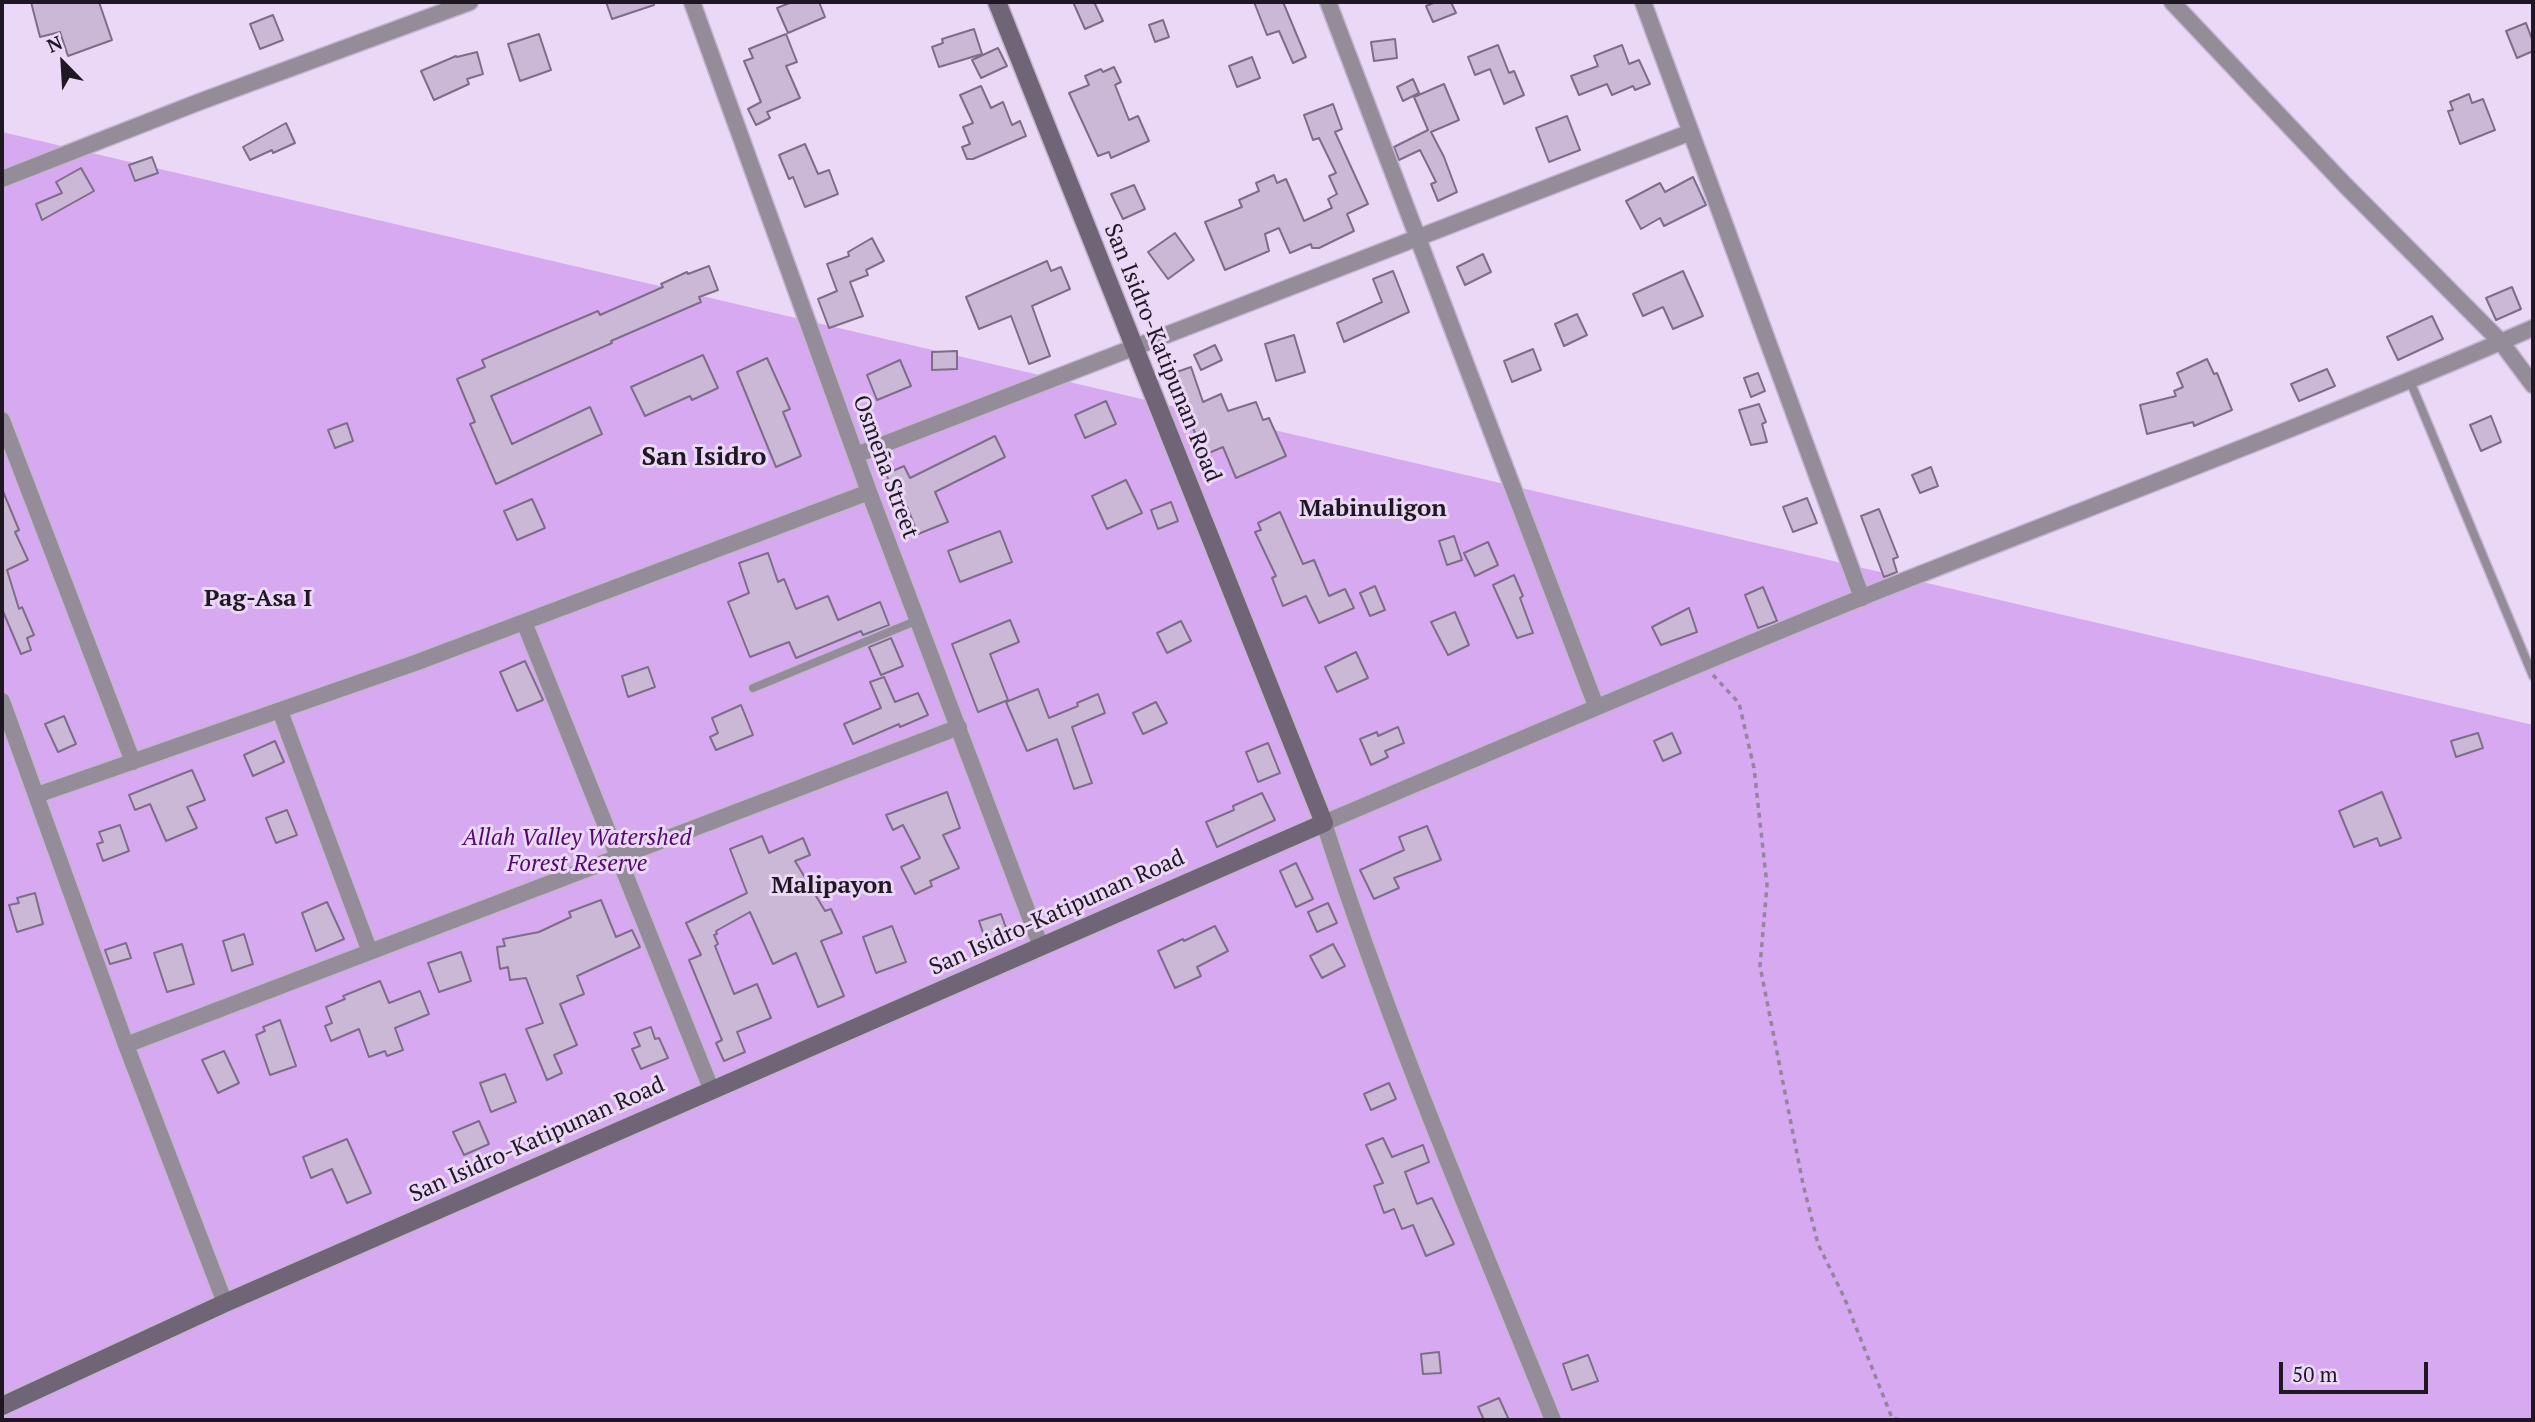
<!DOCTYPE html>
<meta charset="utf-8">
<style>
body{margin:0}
#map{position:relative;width:2535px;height:1422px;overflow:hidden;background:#ebd7f6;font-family:"PT Serif",serif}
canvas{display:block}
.frame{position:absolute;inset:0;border:4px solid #1f1823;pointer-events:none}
.north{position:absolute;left:28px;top:28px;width:70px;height:70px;-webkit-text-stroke:5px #ebd7f6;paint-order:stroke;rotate:336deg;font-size:19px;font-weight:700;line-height:28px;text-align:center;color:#1f1823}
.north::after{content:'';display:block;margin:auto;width:24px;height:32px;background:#1f1823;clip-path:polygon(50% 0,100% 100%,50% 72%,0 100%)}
.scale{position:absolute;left:2279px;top:1362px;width:149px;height:32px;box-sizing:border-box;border:4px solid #1f1823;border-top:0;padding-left:9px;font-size:21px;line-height:24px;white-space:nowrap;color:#1f1823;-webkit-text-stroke:5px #ebd7f6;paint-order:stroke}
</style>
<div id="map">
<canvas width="2535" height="1422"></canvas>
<div class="frame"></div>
<div class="north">N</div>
<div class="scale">50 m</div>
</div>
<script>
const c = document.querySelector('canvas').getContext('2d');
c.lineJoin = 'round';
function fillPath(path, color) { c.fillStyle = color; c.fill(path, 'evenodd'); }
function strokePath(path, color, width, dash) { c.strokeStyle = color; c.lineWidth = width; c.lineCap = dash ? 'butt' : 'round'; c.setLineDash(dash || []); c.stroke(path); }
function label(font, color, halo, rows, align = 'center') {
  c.font = font + ' "PT Serif",serif'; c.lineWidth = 6; c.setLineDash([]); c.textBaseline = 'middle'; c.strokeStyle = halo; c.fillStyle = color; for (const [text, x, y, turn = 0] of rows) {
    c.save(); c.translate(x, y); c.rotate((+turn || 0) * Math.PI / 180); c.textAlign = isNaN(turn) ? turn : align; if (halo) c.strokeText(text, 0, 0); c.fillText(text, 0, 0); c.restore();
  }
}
const green = new Path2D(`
 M2 132 2533 725V1420H2Z`);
const building = new Path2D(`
 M31 2H99L112 40 68 56 60 32 40 37Z
 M606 2H653L654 5 612 19Z
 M792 2H819L825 17 788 33 777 8Z
 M1073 2H1094L1103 21 1085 29Z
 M1254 2H1283L1306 57 1293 63 1279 31 1267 35Z
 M1436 2H1451L1456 13 1433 22 1426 6Z
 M273 15 283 40 260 49 250 24Z
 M1163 20 1169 37 1155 42 1149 25Z
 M2526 23 2533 42V51L2517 58 2506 31Z
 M974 29 982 54 939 67 932 47 943 43 942 39Z
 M539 34 551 70 520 81 508 44Z
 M786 34 797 62 786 66 800 98 767 112 770 118 756 125 748 109 761 102 744 61 753 58 749 49Z
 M1395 39 1397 58 1374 61 1371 42Z
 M1498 45 1509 73 1514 71 1524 95 1504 104 1490 69 1475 75 1468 57Z
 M1622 45 1629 64 1639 60 1650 84 1635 90 1633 86 1612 95 1607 84 1579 95 1571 76 1598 66 1594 56Z
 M998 48 1007 66 981 78 972 60Z
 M477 52 483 74 467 79 469 84 434 100 421 71 456 56 457 57Z
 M1252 57 1260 78 1237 87 1229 66Z
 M1114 67 1121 82 1115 85 1129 120 1138 116 1149 141 1111 158 1109 152 1098 156 1069 93 1089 85 1085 76 1101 69 1103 72Z
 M1413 79 1419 93 1403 101 1397 87Z
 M1444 84 1459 120 1431 132 1444 157 1457 192 1438 201 1431 184 1436 182 1420 150 1399 160 1394 147 1428 130 1414 97Z
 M981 86 991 108 1003 102 1012 125 1020 121 1026 136 973 159H967L962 147 970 144 963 127 973 123 960 95Z
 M2469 94 2472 103 2483 99 2495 130 2460 144 2448 111 2453 110 2450 102Z
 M1333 104 1342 129 1335 132 1368 204 1347 214 1354 231 1319 248H1312L1311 244 1290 253 1279 228 1265 234 1269 251 1225 270 1205 222 1242 207 1239 200 1259 191 1256 183 1274 175 1277 183 1286 179 1304 221 1332 208 1328 199 1337 194 1329 176 1336 173 1319 138 1313 140 1304 115Z
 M1567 116 1580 150 1549 162 1536 128Z
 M286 123 295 143 273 153 272 150 250 160 243 147Z
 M805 144 818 174 829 170 838 194 805 207 793 177 789 179 779 155Z
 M152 157 158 173 135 181 129 165Z
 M81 168 94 191 42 220 36 204 62 193 56 182Z
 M1693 177 1706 205 1664 226 1660 218 1641 229 1626 201 1660 183 1665 192Z
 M1134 185 1145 209 1123 219 1111 194Z
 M1175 233 1194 260 1168 279 1148 252Z
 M872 238 884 261 866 270 868 275 850 282 863 316 829 328 818 299 837 291 827 264 849 256 848 252Z
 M1483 254 1491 272 1465 285 1457 267Z
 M1047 261 1051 271 1061 267 1070 289 1032 306 1050 356 1029 364 1011 316 979 329 966 297Z
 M709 266 718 290 699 297 701 302 611 341 612 343 491 396 512 444 590 407 602 434 496 484 470 424 475 422 457 379 485 367 482 360 598 311 600 315 663 287 661 284 687 272 688 274Z
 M1393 271 1409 312 1344 342 1337 323 1382 302 1373 279Z
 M1683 271 1703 316 1673 329 1663 307 1643 316 1633 294Z
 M2512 287 2521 309 2496 320 2486 298Z
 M1577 314 1587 335 1564 346 1555 324Z
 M2432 316 2443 339 2398 360 2387 337Z
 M1294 335 1305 372 1276 381 1265 344Z
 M1215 345 1222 360 1201 370 1194 355Z
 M1533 349 1541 370 1512 382 1504 361Z
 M957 351V369L932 370V352Z
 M703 355 718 388 692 400 690 396 645 416 631 387Z
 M767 358 790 409 783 412 801 456 776 467 737 372Z
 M2207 359 2214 374 2217 373 2232 410 2194 426 2193 422 2147 434 2140 405 2176 396 2174 391 2183 387 2177 373Z
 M900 360 911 386 877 400 867 375Z
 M1191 367 1203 402 1221 394 1228 411 1256 402 1263 420 1269 418 1286 456 1236 478 1223 447 1204 455 1171 374Z
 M2327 369 2335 386 2299 401 2291 384Z
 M1758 373 1765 391 1751 397 1744 378Z
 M1106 401 1116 424 1085 438 1075 415Z
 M1759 404 1766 422 1762 424 1767 442 1751 445 1739 410Z
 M2491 416 2501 442 2481 451 2470 425Z
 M347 423 353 441 335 448 328 430Z
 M995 436 1005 457 935 492 948 522 918 534 904 499 898 502 886 474 904 466 910 478Z
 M1931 467 1938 486 1920 493 1912 475Z
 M1126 480 1142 513 1107 529 1092 496Z
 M2 489 19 530 15 532 28 560 7 570 19 609 22 607 34 635 27 638 31 650 21 654 2 609Z
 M1807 498 1817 523 1793 532 1783 507Z
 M532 499 545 528 517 540 504 511Z
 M1171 502 1178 521 1158 529 1151 510Z
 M1879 509 1898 557 1893 559 1897 572 1884 577 1861 516Z
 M1280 512 1303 564 1314 560 1329 596 1345 589 1354 608 1319 623 1306 596 1283 606 1272 578 1276 576 1255 532 1261 530 1258 523Z
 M1000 531 1012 562 960 582 948 551Z
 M1454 536 1462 560 1447 565 1439 541Z
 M1488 542 1498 565 1475 576 1464 553Z
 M768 553 778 582 784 579 796 609 828 596 838 620 880 602 889 625 863 635 861 631 796 658 789 642 750 657 728 602 749 593 739 563Z
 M1514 575 1523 596 1520 598 1533 633 1517 638 1493 585Z
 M1375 586 1385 610 1370 616 1360 593Z
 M1763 587 1777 621 1758 628 1745 595Z
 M1689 608 1697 632 1661 645 1652 627Z
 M1455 612 1469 645 1448 655 1431 622Z
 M1010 620 1019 642 990 654 1008 700 978 712 952 644Z
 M1181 621 1191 641 1167 653 1157 633Z
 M891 638 903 666 881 675 869 647Z
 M1356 652 1368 678 1337 692 1325 667Z
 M525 661 543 700 517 711 500 672Z
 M648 667 655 687 628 697 622 676Z
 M884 677 895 702 918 693 928 715 900 727 899 724 853 744 844 724 881 708 870 682Z
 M1038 689 1049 718 1078 706 1077 703 1098 694 1105 713 1072 727 1092 783 1074 789 1057 739 1027 751 1006 702Z
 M1156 702 1167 723 1143 734 1133 713Z
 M741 705 753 735 716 750 710 737 718 733 712 718Z
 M64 716 76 744 58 752 45 724Z
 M1398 727 1404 743 1385 751 1388 757 1371 765 1360 739 1377 732 1378 736Z
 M1672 733 1681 753 1663 761 1654 741Z
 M2478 733 2483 748 2456 757 2451 741Z
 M275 741 284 762 253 776 244 755Z
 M1268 743 1280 773 1258 782 1246 752Z
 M192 770 205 800 187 807 197 828 166 841 150 804 135 810 129 795Z
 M947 792 960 828 943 835 959 868 930 881 932 886 915 894 901 867 920 858 903 825 893 830 886 815Z
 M2382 792 2401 838 2380 846 2377 838 2354 847 2339 811Z
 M1262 793 1275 820 1217 847 1206 822 1234 810 1233 806Z
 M287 810 297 835 276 843 266 818Z
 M120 825 129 851 103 861 97 844 103 842 99 832Z
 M1427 826 1441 860 1394 878 1399 888 1374 899 1360 870 1404 850 1399 837Z
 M762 836 769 853 803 838 810 855 795 861 825 911 831 909 842 933 821 941 844 996 818 1007 796 953 773 964 750 912 716 931 717 934 714 935 718 944 715 946 734 994 757 984 771 1018 737 1032 745 1052 724 1061 716 1043 722 1040 689 960 701 955 686 923 747 893 730 849Z
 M1296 863 1313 899 1296 907 1280 871Z
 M35 893 43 924 17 932 9 905 19 903 17 898Z
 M601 900 616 937 632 930 640 947 577 976 584 994 560 1004 577 1045 554 1055 562 1073 547 1080 526 1029 543 1023 526 978 510 980 508 967 500 969 497 947 505 946 503 939 539 932 571 917 569 912Z
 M327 902 344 939 316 951 302 913Z
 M1328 903 1337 923 1317 932 1308 912Z
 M1001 914 1010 939 988 947 979 921Z
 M892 926 906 962 876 973 863 937Z
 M1215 926 1228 951 1197 967 1201 976 1175 988 1158 951 1183 939 1184 941Z
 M244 934 253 964 232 971 223 941Z
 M126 943 131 958 110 964 105 950Z
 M182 944 194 984 167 992 154 953Z
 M1333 944 1345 966 1322 978 1310 956Z
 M461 952 471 981 439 992 428 963Z
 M380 981 389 1003 420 991 429 1014 395 1028 403 1050 387 1056 385 1051 369 1057 359 1029 331 1041 325 1026 332 1023 326 1007 345 999 343 996Z
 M280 1020 296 1066 270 1075 256 1035 265 1031 263 1027Z
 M651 1027 655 1039 659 1038 668 1058 641 1069 632 1049 640 1046 634 1033Z
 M224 1051 239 1083 218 1093 202 1060Z
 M505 1074 516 1102 491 1112 480 1083Z
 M1389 1083 1396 1099 1371 1110 1364 1094Z
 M479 1121 489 1144 464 1155 453 1132Z
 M1383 1138 1392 1157 1423 1145 1429 1162 1405 1172 1417 1204 1432 1198 1454 1244 1426 1256 1413 1225 1402 1229 1394 1209 1384 1213 1374 1186 1383 1183 1366 1145Z
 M347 1139 371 1193 347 1203 332 1169 311 1178 303 1157Z
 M1439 1352 1441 1373 1423 1374 1421 1354Z
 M1588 1355 1598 1381 1572 1390 1563 1364Z
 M1499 1398 1509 1420H1484L1478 1407Z`);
const path = new Path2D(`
 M1713 675 1739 703 1754 768 1767 885 1760 966 1803 1184 1818 1244 1844 1297 1892 1418 1900 1420`);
const lane = new Path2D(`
 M2410 381 2533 676
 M753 688 918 620`);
const street = new Path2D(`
 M692 2 869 492 1041 947
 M1328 2 1596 706
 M1643 2 1862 598
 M2172 2 2345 185 2501 342 2533 385
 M2 179 199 102 470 2
 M2 420 133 762
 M856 455 1691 132
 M524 622 712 1091
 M2 701 126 1045 225 1303
 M280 711 370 952
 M37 795 415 663 869 492
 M126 1045 959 727
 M1553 1420C1473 1223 1389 1027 1324 823 1503 747 1682 670 1863 597 2086 508 2312 424 2533 328`);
const secondary = new Path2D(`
 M2 1406 225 1303 1324 823 997 2`);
const streetNames = [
 ["San Isidro-Katipunan Road",1162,353,68],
 ["Osmeña Street",885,467,70],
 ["San Isidro-Katipunan Road",1057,913,-24],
 ["San Isidro-Katipunan Road",537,1140,-24]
];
const parkNames = [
 ["Allah Valley Watershed",577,838],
 ["Forest Reserve",577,864]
];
const neighbourhoodNames = [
 ["Mabinuligon",1373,509],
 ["Pag-Asa I",258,599],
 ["Malipayon",832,886]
];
const quarterNames = [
 ["San Isidro",704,458]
];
fillPath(green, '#d6a9f1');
fillPath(building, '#cbb8d6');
strokePath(building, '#7e6d88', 2);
strokePath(lane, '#c6b5d0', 11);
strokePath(street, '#c6b5d0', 19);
strokePath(secondary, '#c6b5d0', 21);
strokePath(path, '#94859c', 3.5, [5, 5]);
strokePath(lane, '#948c99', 8);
strokePath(street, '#948c99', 16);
strokePath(secondary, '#706577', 18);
label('23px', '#1f1823', '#ebd7f6', streetNames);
label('italic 23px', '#520a6e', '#ebd7f6', parkNames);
label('bold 24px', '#1f1823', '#ebd7f6', neighbourhoodNames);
label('bold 26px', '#1f1823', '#ebd7f6', quarterNames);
</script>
